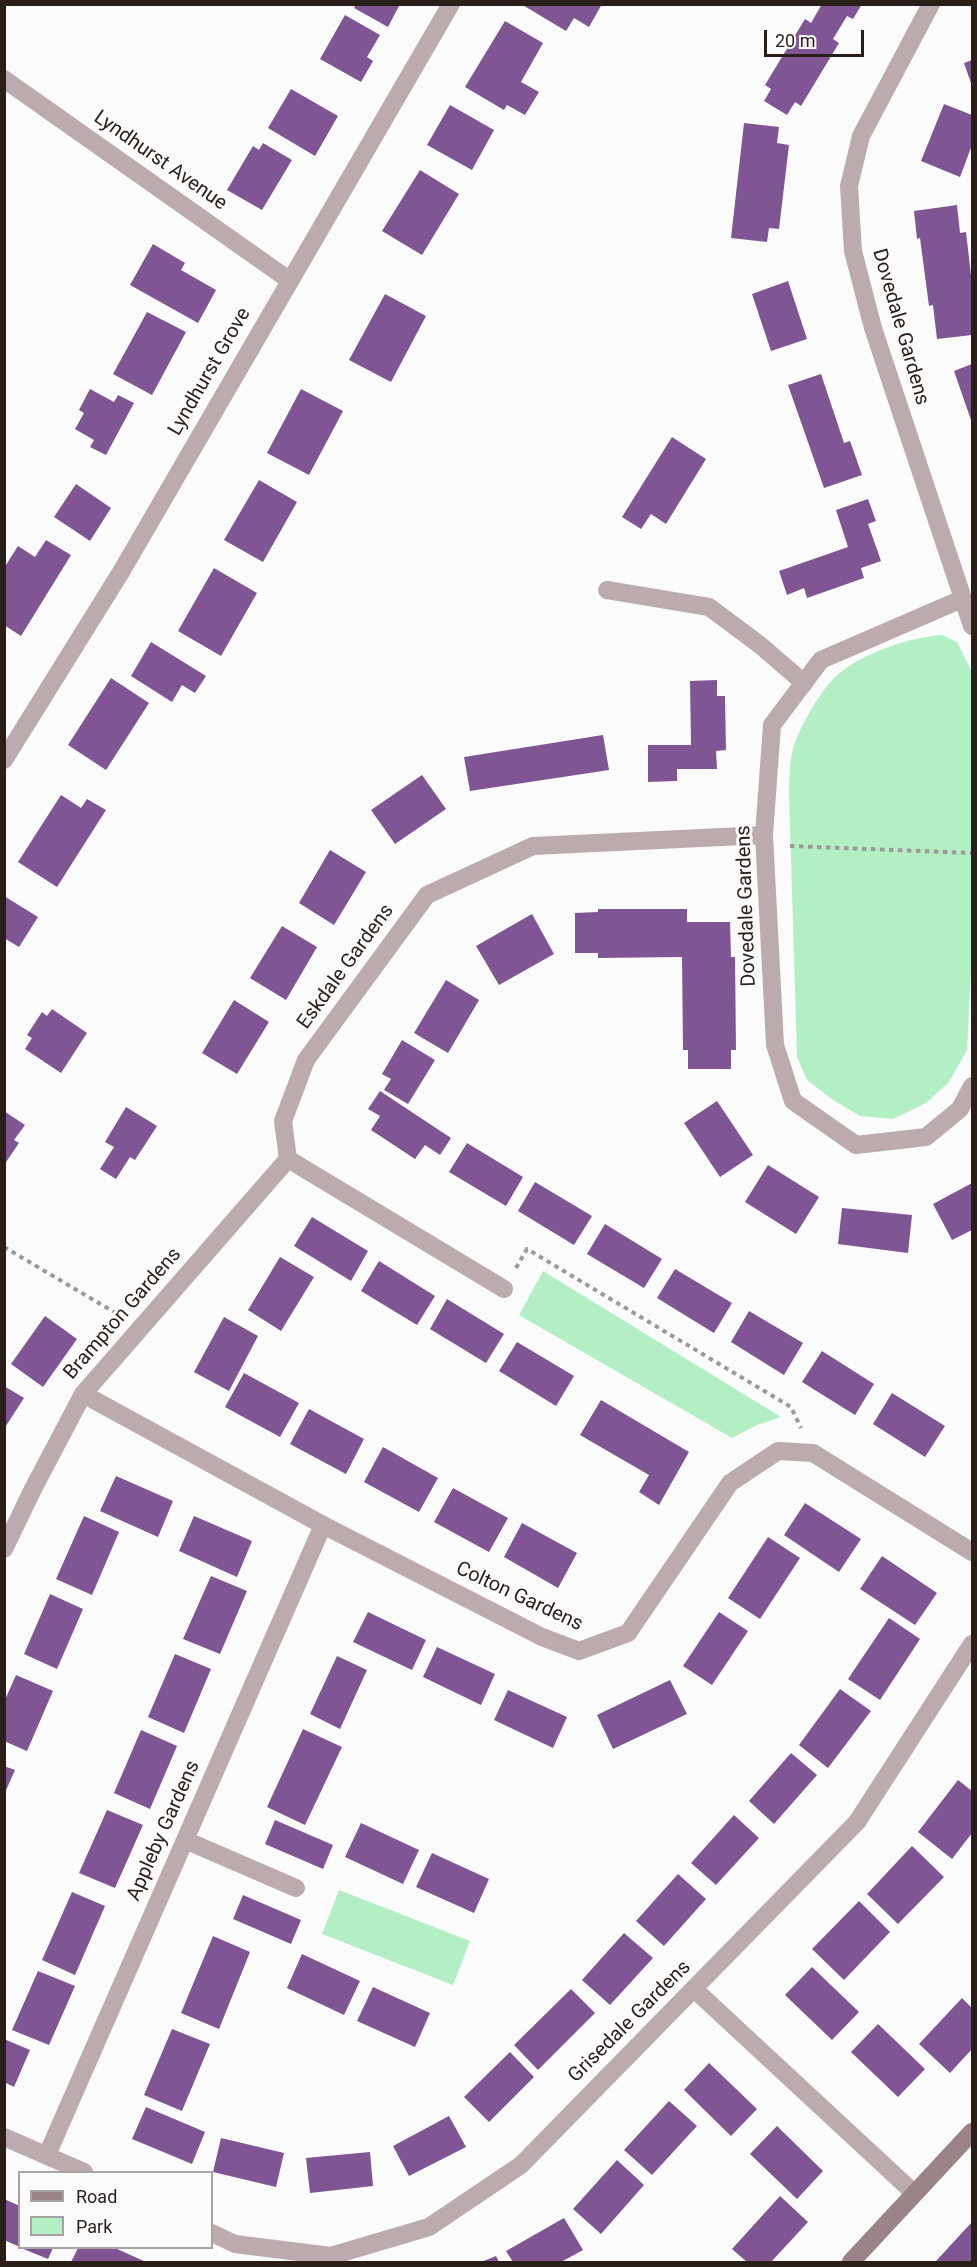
<!DOCTYPE html>
<style>
body{margin:0}
#map{position:relative;width:977px;height:2267px;overflow:hidden;background:#fbfbfb;font-family:Roboto,sans-serif}
canvas{display:block}
.frame{position:absolute;inset:0;border:6px solid #2a1e19;pointer-events:none}
.legend{position:absolute;left:18px;top:2171px;width:195px;height:78px;box-sizing:border-box;background:#fbfbfb;border:2px solid #a7a3a1;margin:0;padding:8px 10px;list-style:none;font-size:18px;color:#2a1e19}
.legend li{display:flex;align-items:center;gap:12px;height:30px}
.legend b{width:30px;border:2px solid #a7a3a1}
.scale{position:absolute;left:764px;top:30px;width:100px;height:27px;box-sizing:border-box;border:3px solid #2a1e19;border-top:0;padding-left:8px;font-size:18px;line-height:21px;white-space:nowrap;color:#2a1e19;-webkit-text-stroke:4px #fbfbfb;paint-order:stroke}
</style>
<div id="map">
<canvas width="977" height="2267"></canvas>
<div class="frame"></div>
<ul class="legend">
<li><b style="height:8px;background:#9b8487"></b>Road</li>
<li><b style="height:16px;background:#b3efc4"></b>Park</li>
</ul>
<div class="scale">20 m</div>
</div>
<script>
const c = document.querySelector('canvas').getContext('2d');
c.lineJoin = 'round';
function fillPath(path, color) { c.fillStyle = color; c.fill(path, 'evenodd'); }
function strokePath(path, color, width, dash) { c.strokeStyle = color; c.lineWidth = width; c.lineCap = dash ? 'butt' : 'round'; c.setLineDash(dash || []); c.stroke(path); }
function label(font, color, halo, rows, align = 'center') {
  c.font = font + ' Roboto,sans-serif'; c.lineWidth = 6; c.setLineDash([]); c.textBaseline = 'middle'; c.strokeStyle = halo; c.fillStyle = color; for (const [text, x, y, turn = 0] of rows) {
    c.save(); c.translate(x, y); c.rotate((+turn || 0) * Math.PI / 180); c.textAlign = isNaN(turn) ? turn : align; if (halo) c.strokeText(text, 0, 0); c.fillText(text, 0, 0); c.restore();
  }
}
const green = new Path2D(`
 M942 635 957 642 972 672V949L967 1050 949 1082 926 1103 893 1119 860 1116 833 1100 807 1080 797 1057 789 791C790 778 789 762 793 749 799 728 819 693 835 677 860 654 909 637 942 635Z
 M543 1271 781 1417 757 1425 732 1438 519 1315Z
 M339 1890 470 1941 453 1985 322 1934Z`);
const building = new Path2D(`
 M356 4H400L388 27 354 8Z
 M521 4H602L589 27 574 18 566 31Z
 M822 4H862L853 19 847 16 833 39 839 43 801 106 795 102 787 115 764 101 771 89 765 85 805 19 811 23Z
 M345 15 380 35 367 57 373 61 361 82 320 59Z
 M505 21 543 43 521 82 539 92 525 115 507 105 504 110 465 87Z
 M972 60V86L964 63Z
 M291 89 338 116 315 156 268 128Z
 M944 104 972 115V145L960 177 921 161Z
 M450 105 494 130 472 170 427 145Z
 M744 123 779 127 777 143 789 145 779 229 769 228 767 242 731 238Z
 M263 143 292 160 262 210 227 190 253 146 259 150Z
 M420 170 459 194 422 255 382 231Z
 M957 205 960 233 966 232 972 284V335L937 339 933 305 929 306 920 238 917 239 914 211Z
 M153 244 185 263 181 270 216 290 198 323 130 285Z
 M788 281 807 339 771 351 752 294Z
 M385 294 426 316 391 382 349 360Z
 M147 312 186 332 152 395 113 374Z
 M972 364V423L954 371Z
 M821 374 844 443 850 441 862 475 824 488 788 385Z
 M90 389 114 402 118 395 134 403 106 455 90 447 94 440 75 429 84 413 79 410Z
 M301 389 343 411 309 475 267 453Z
 M672 437 706 459 666 524 651 514 641 529 622 517Z
 M259 480 297 502 263 562 224 540Z
 M76 484 111 508 90 541 54 517Z
 M868 499 876 521 868 524 881 561 861 568 864 578 807 598 804 588 787 595 779 571 848 547 836 510Z
 M46 540 71 555 21 636 4 625V568L18 546 35 557Z
 M214 568 257 593 221 656 178 631Z
 M151 642 206 676 195 693 182 685 172 702 131 676Z
 M111 678 149 703 106 770 68 745Z
 M717 680V696H725L726 750 716 751 717 769H677V781L648 782V745H691L690 681Z
 M603 735 609 770 470 791 464 757Z
 M422 775 446 809 395 844 371 810Z
 M61 795 81 808 87 799 106 810 57 887 18 862Z
 M330 850 366 872 334 925 299 903Z
 M4 896 38 917 19 947 4 938Z
 M598 909H687V922H730L731 957H735L736 1050H731V1069H688V1050H683L682 957 598 958V953H575V913L598 912Z
 M532 914 554 954 499 985 476 946Z
 M282 926 317 947 286 1000 250 978Z
 M446 980 479 1000 448 1053 414 1033Z
 M234 1000 269 1022 237 1074 202 1053Z
 M52 1009 87 1033 61 1073 25 1049 32 1038 27 1035 42 1012 47 1016Z
 M402 1040 435 1060 408 1104 384 1090 391 1079 382 1074Z
 M380 1091 451 1138 440 1155 425 1145 415 1159 371 1130 380 1116 368 1109Z
 M717 1101 753 1155 720 1177 684 1123Z
 M126 1107 157 1126 135 1160 130 1157 116 1179 100 1169 114 1147 105 1142Z
 M4 1111 25 1125 14 1140 19 1143 4 1165Z
 M467 1143 523 1177 506 1206 449 1172Z
 M768 1165 819 1197 796 1234 745 1202Z
 M535 1182 592 1216 574 1245 518 1211Z
 M972 1183V1230L952 1240 933 1204Z
 M842 1208 912 1215 908 1253 838 1244Z
 M312 1217 368 1251 351 1281 294 1246Z
 M605 1224 662 1259 644 1288 587 1254Z
 M280 1257 314 1277 281 1331 248 1310Z
 M379 1261 435 1296 417 1325 361 1291Z
 M675 1269 732 1303 714 1333 657 1298Z
 M447 1299 504 1334 486 1363 430 1329Z
 M749 1311 803 1343 784 1375 731 1342Z
 M45 1316 77 1339 43 1387 11 1364Z
 M224 1317 258 1336 229 1391 194 1372Z
 M517 1342 574 1376 556 1406 499 1371Z
 M822 1351 874 1384 855 1415 802 1382Z
 M244 1373 299 1403 280 1437 225 1407Z
 M4 1386 24 1398 4 1429Z
 M892 1393 945 1426 925 1457 873 1424Z
 M601 1400 689 1452 659 1505 639 1492 649 1475 580 1435Z
 M309 1409 364 1439 346 1474 290 1444Z
 M383 1447 438 1478 419 1512 364 1482Z
 M116 1476 173 1501 158 1537 100 1511Z
 M453 1488 508 1518 489 1552 434 1522Z
 M805 1503 861 1539 839 1572 784 1535Z
 M84 1516 119 1532 92 1595 56 1579Z
 M194 1516 252 1541 237 1577 179 1551Z
 M522 1523 577 1553 558 1588 504 1557Z
 M768 1537 800 1558 760 1619 728 1598Z
 M882 1556 937 1593 915 1625 860 1589Z
 M211 1576 247 1591 220 1654 183 1639Z
 M50 1594 83 1609 57 1669 24 1654Z
 M368 1612 426 1640 412 1670 353 1642Z
 M719 1612 748 1631 712 1685 683 1666Z
 M889 1618 920 1639 880 1700 848 1679Z
 M437 1647 495 1674 481 1705 423 1677Z
 M175 1654 211 1669 184 1733 148 1717Z
 M337 1656 367 1670 340 1729 310 1714Z
 M16 1675 53 1691 27 1751 4 1741V1702Z
 M670 1680 687 1714 613 1749 597 1715Z
 M840 1689 871 1711 828 1768 799 1745Z
 M508 1690 567 1717 553 1748 494 1720Z
 M303 1729 342 1747 305 1825 267 1807Z
 M141 1730 177 1746 150 1809 114 1793Z
 M791 1753 817 1775 774 1824 749 1801Z
 M4 1766 15 1770 4 1795Z
 M958 1780 972 1791V1833L952 1859 918 1832Z
 M107 1810 143 1825 115 1888 79 1873Z
 M734 1815 759 1838 716 1885 691 1863Z
 M275 1820 333 1845 323 1869 265 1844Z
 M361 1823 419 1850 403 1884 345 1857Z
 M912 1846 944 1877 898 1924 867 1894Z
 M432 1853 489 1879 474 1913 416 1887Z
 M678 1874 706 1899 664 1946 636 1921Z
 M72 1892 105 1906 75 1975 42 1960Z
 M243 1895 301 1920 291 1944 233 1919Z
 M859 1901 890 1932 844 1980 812 1949Z
 M624 1933 653 1958 610 2005 582 1980Z
 M213 1936 250 1952 219 2029 181 2013Z
 M302 1954 360 1981 344 2015 287 1988Z
 M812 1967 859 2012 832 2040 785 1995Z
 M38 1971 75 1986 49 2045 12 2030Z
 M373 1987 430 2013 415 2047 357 2021Z
 M571 1989 595 2013 538 2070 514 2045Z
 M962 1998 972 2008V2049L950 2073 919 2044Z
 M878 2024 925 2069 898 2097 851 2052Z
 M172 2029 210 2044 182 2111 144 2095Z
 M4 2039 30 2050 14 2087 4 2082Z
 M510 2052 534 2077 489 2122 464 2097Z
 M709 2063 757 2109 731 2136 684 2090Z
 M669 2101 697 2126 652 2175 624 2150Z
 M146 2107 205 2132 192 2164 132 2139Z
 M449 2116 466 2147 409 2176 393 2146Z
 M777 2126 823 2171 797 2199 750 2154Z
 M221 2138 284 2153 276 2187 213 2172Z
 M370 2152 373 2186 310 2193 306 2158Z
 M617 2160 644 2185 601 2234 573 2209Z
 M780 2196 808 2222 771 2262H747L732 2249Z
 M4 2199 20 2206V2247L4 2240Z
 M564 2218 583 2250 561 2262H513L506 2251Z
 M972 2222V2262H937L936 2261Z
 M21 2248H53L48 2259Z
 M78 2248H115L146 2262H71Z
 M496 2256 499 2262H481Z`);
const path = new Path2D(`
 M790 846 972 853
 M4 1247 119 1315
 M516 1268 527 1249 791 1407 801 1428`);
const lane = new Path2D(`
 M607 590 709 607 760 645 804 683`);
const street = new Path2D(`
 M931 4 861 136 849 186 853 251 873 328 972 626
 M4 79 289 280
 M962 599 821 660 772 725 764 835 775 1045 793 1101 856 1145 926 1137 960 1109 972 1086
 M4 760 121 572 451 4
 M504 1289 288 1159 283 1121 306 1060 427 895 533 846 764 835
 M83 1394 323 1525 542 1637 579 1651 628 1633 730 1483 778 1451 813 1453 972 1552
 M4 1549 33 1489 83 1394 288 1159
 M185 1840 296 1888
 M694 1989 914 2193
 M4 2137 84 2172
 M47 2155 323 1525
 M212 2233 235 2244 331 2256 429 2227 521 2165 857 1822 972 1644`);
const secondary = new Path2D(`
 M851 2262 972 2132`);
const streetNames = [
 ["Lyndhurst Avenue",160,161,35],
 ["Dovedale Gardens",900,327,74],
 ["Lyndhurst Grove",210,372,-60],
 ["Dovedale Gardens",747,906,-92],
 ["Eskdale Gardens",346,967,-54],
 ["Brampton Gardens",123,1314,-49],
 ["Colton Gardens",519,1597,25],
 ["Appleby Gardens",164,1831,-66],
 ["Grisedale Gardens",630,2022,-45]
];
fillPath(green, '#b3efc4');
fillPath(building, '#7f5594');
strokePath(path, '#9e9896', 4, [4.5, 4.5]);
strokePath(lane, '#bbabad', 18);
strokePath(street, '#bbabad', 18);
strokePath(secondary, '#9b8487', 18);
label('20px', '#2a1e19', '#fbfbfb', streetNames);
</script>
